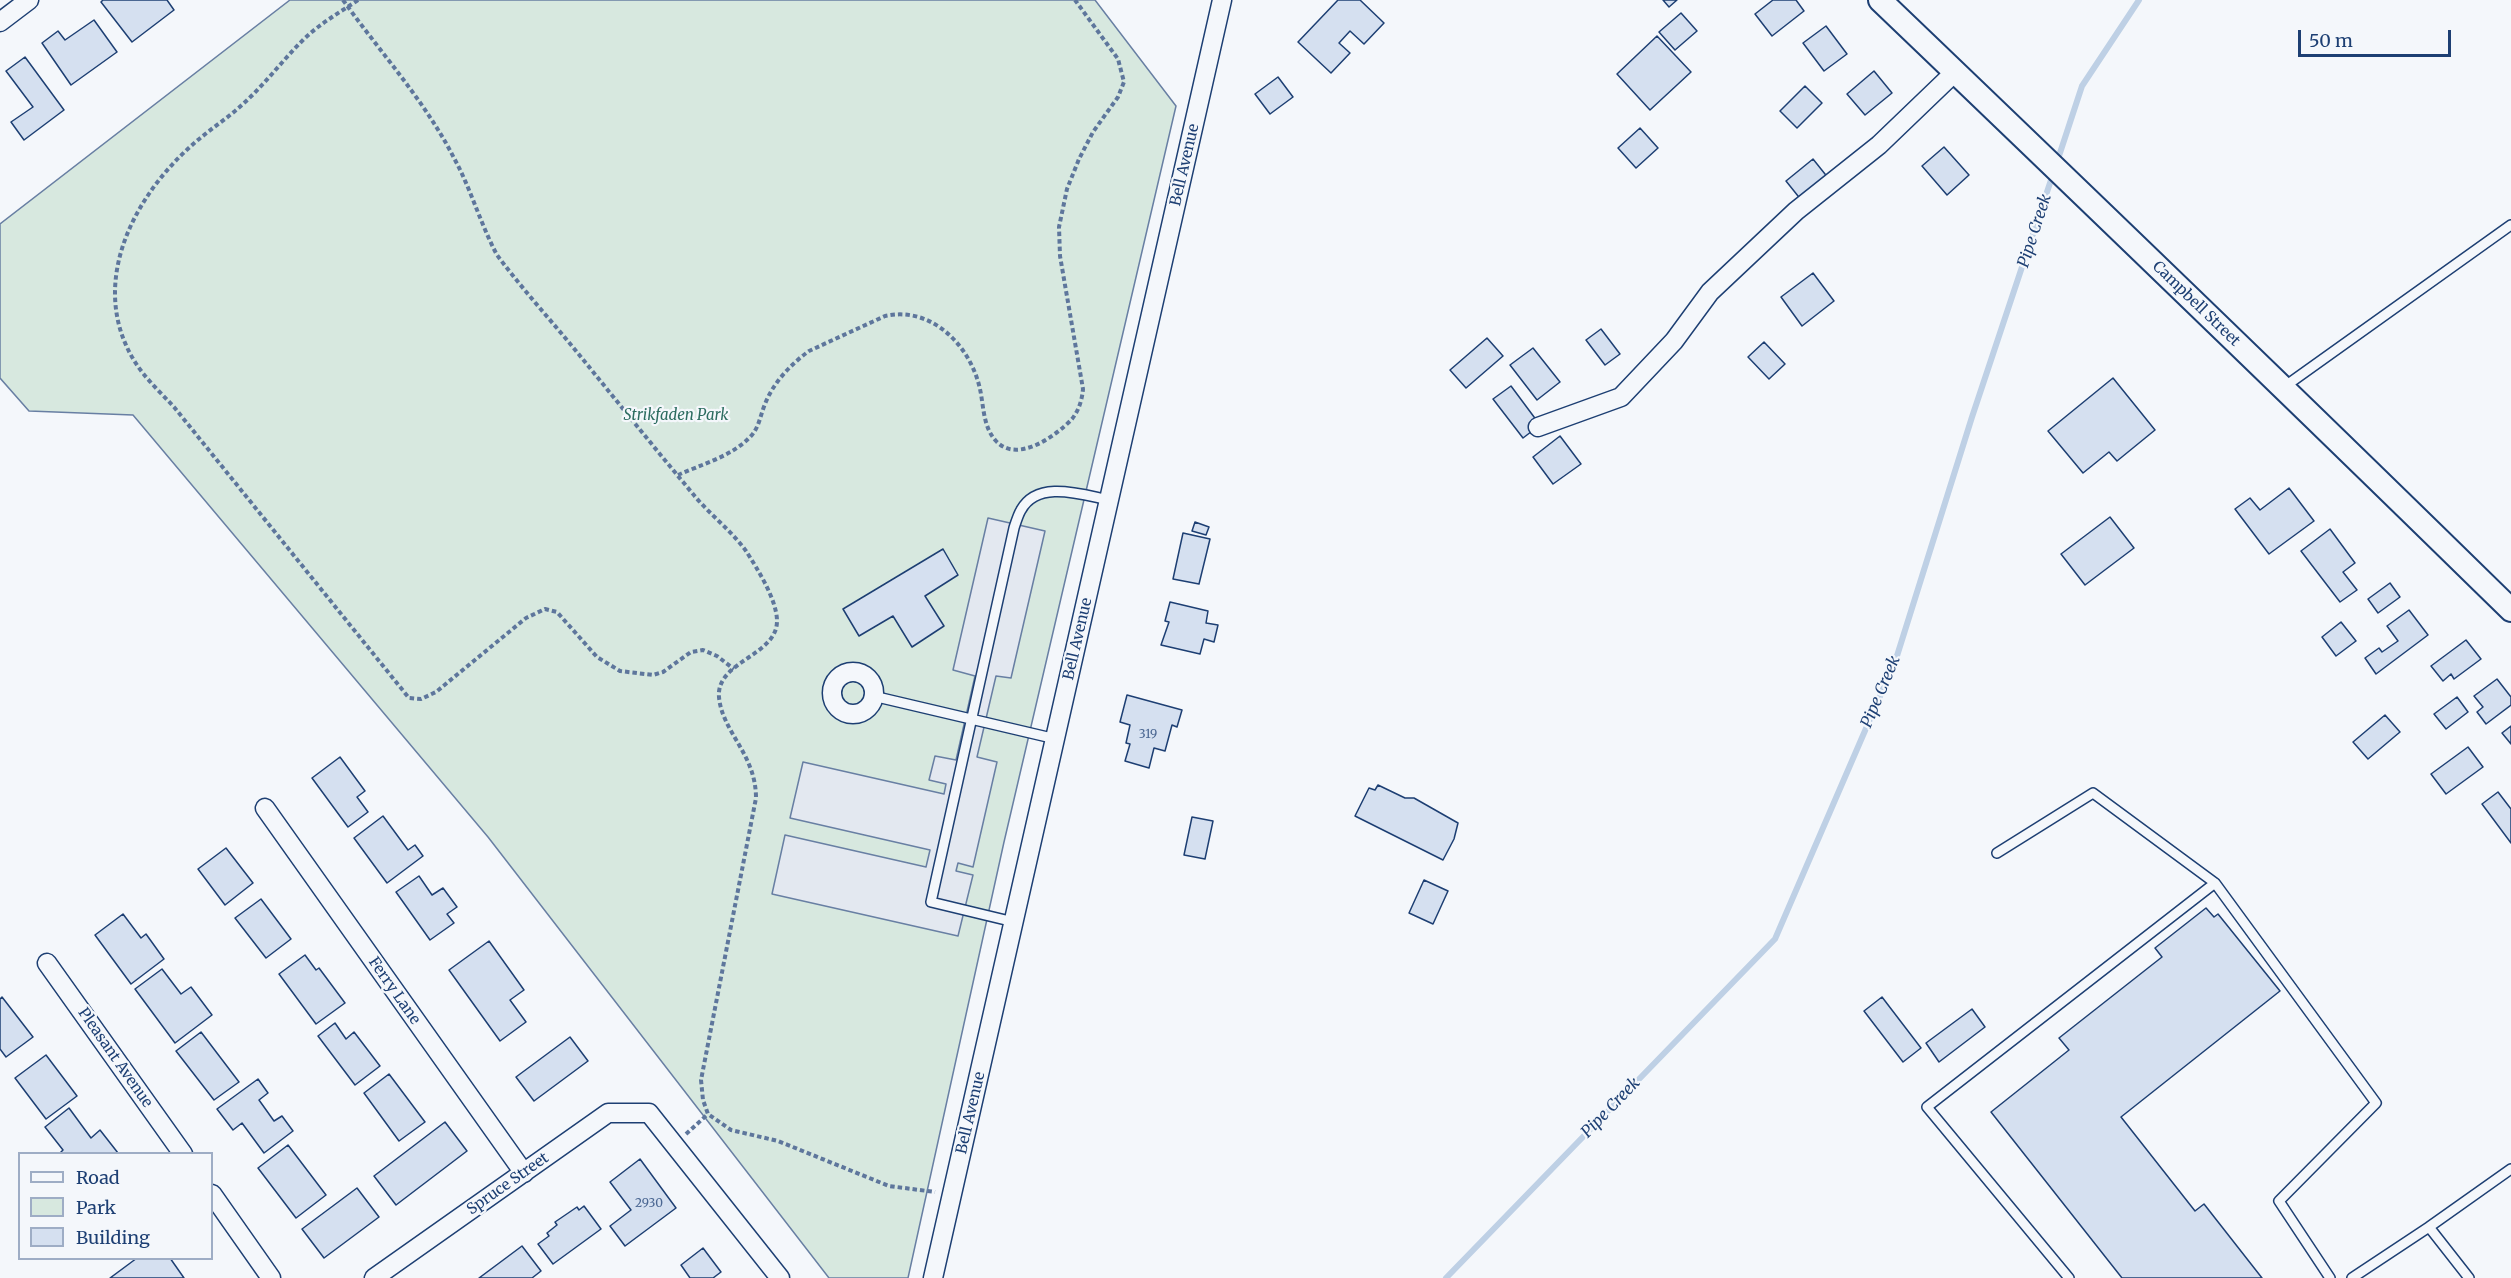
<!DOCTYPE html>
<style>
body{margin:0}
#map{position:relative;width:2511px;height:1278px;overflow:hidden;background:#f4f7fb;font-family:Merriweather,serif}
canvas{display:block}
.legend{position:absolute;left:18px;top:1152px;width:195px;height:108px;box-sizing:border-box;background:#f4f7fb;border:2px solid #9eadc5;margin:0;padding:8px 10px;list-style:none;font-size:18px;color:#1d3f73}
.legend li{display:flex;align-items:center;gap:12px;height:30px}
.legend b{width:30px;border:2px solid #9eadc5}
.scale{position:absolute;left:2298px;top:30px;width:153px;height:27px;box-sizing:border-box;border:3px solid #1d3f73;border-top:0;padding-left:8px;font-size:18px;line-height:21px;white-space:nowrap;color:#1d3f73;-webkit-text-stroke:4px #f4f7fb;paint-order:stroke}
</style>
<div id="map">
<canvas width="2511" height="1278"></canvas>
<ul class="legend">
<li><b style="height:8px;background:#f4f7fb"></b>Road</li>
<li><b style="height:16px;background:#d7e8df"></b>Park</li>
<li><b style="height:16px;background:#d5e0f0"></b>Building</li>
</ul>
<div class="scale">50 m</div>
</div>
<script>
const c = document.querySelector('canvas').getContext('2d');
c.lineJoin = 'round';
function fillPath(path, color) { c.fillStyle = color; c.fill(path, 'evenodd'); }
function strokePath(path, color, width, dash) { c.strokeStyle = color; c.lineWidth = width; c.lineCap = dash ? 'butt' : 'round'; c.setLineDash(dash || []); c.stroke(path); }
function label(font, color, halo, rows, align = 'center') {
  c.font = font + ' Merriweather,serif'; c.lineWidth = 4.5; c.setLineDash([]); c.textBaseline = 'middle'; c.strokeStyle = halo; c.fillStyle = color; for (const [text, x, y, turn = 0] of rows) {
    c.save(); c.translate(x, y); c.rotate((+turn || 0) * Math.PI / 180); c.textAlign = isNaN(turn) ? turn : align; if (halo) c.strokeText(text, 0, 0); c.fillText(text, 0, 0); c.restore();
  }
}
const green = new Path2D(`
 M290 0H1095L1176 106 1004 842 908 1278H829L488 837 133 415 29 411 0 378V224Z`);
const parking = new Path2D(`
 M988 518 1045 531 1011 678 996 676 977 757 997 762 973 867 958 863 956 871 973 875 958 936 772 894 785 835 926 867 930 850 790 818 803 762 944 794 946 784 929 780 935 756 956 760 975 676 953 670Z`);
const stream = new Path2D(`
 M2057 162 2082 86 2139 0
 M1446 1278 1775 939 1896 659 1972 417 2053 174`);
const building = new Path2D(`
 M103 0H167L174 10 132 42 101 2Z
 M1338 0H1360L1384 23 1364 44 1350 31 1339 43 1350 53 1331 73 1298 42Z
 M1663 0H1677L1669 7Z
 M1773 0H1796L1804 11 1772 36 1755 14Z
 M1681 13 1697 31 1675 50 1659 32Z
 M94 20 117 52 71 85 42 43 58 31 65 40Z
 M1826 26 1847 54 1824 71 1803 43Z
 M1657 36 1691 72 1650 110 1617 74Z
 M25 57 64 110 24 140 11 122 33 107 6 71Z
 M1874 71 1892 93 1865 115 1847 94Z
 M1278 77 1293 97 1270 114 1255 94Z
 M1805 86 1822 103 1797 128 1780 111Z
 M1640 128 1658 148 1636 168 1618 148Z
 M1944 147 1969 175 1947 195 1922 166Z
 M1813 159 1829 179 1802 201 1786 181Z
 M1813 273 1834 301 1802 326 1781 297Z
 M1601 329 1620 354 1605 365 1586 340Z
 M1487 338 1503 356 1466 388 1450 370Z
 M1764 342 1785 364 1769 379 1748 357Z
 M1533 348 1560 382 1537 400 1510 365Z
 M2113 378 2155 430 2117 461 2109 452 2083 473 2048 431Z
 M1511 386 1540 425 1523 438 1493 399Z
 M1560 436 1581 464 1553 484 1533 457Z
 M2289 488 2314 521 2269 554 2235 509 2250 498 2260 510Z
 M2110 517 2134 548 2085 585 2061 554Z
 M1195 522 1209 527 1206 535 1192 531Z
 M2330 529 2355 563 2343 572 2357 590 2340 602 2301 551Z
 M1183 533 1210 539 1199 584 1173 579Z
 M943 549 958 575 925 596 944 626 912 647 893 616 859 636 843 609Z
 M2390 583 2400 597 2378 613 2368 599Z
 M1170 602 1208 611 1206 623 1218 625 1214 642 1204 639 1200 654 1161 645 1169 622 1165 621Z
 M2409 610 2428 635 2376 674 2365 658 2379 648 2382 652 2398 641 2387 626Z
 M2341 622 2356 641 2336 656 2322 637Z
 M2466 640 2481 659 2454 679 2451 674 2443 681 2431 666Z
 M2497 679 2511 697V705L2486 724 2477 712 2483 707 2474 696Z
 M1127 695 1182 710 1177 727 1172 725 1165 751 1154 748 1149 768 1125 761 1130 744 1126 743 1130 725 1120 722Z
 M2457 697 2468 712 2446 729 2434 714Z
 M2385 715 2400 732 2368 759 2353 742Z
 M2511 726V744L2502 733Z
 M2468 747 2483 767 2446 794 2431 774Z
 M340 757 365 791 357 797 368 812 348 827 312 778Z
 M1378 785 1405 798H1414L1458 823 1454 839 1443 860 1355 816 1369 788 1375 790Z
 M2498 792 2511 809V843L2482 804Z
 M383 816 408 850 415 845 423 856 387 883 354 838Z
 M1192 817 1213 821 1205 859 1184 855Z
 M226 848 253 883 225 905 198 869Z
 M419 876 432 895 443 888 457 907 447 914 454 923 430 940 396 892Z
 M1424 880 1448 891 1433 924 1409 913Z
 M261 899 291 939 266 958 235 918Z
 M2206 908 2214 917 2218 914 2280 991 2121 1117 2195 1211 2204 1204 2262 1278H2122L1991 1112 2069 1050 2059 1038 2162 957 2155 948Z
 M123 914 141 938 146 934 164 959 131 984 95 935Z
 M489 941 524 990 510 1000 526 1022 500 1041 449 970Z
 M305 955 316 970 319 968 345 1003 316 1024 279 974Z
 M162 969 181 994 191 987 212 1015 175 1043 135 989Z
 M2 997 33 1037 6 1057 0 1049V999Z
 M1882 997 1921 1048 1903 1062 1864 1011Z
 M1972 1009 1985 1027 1939 1062 1926 1043Z
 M335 1023 346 1039 354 1032 380 1066 355 1085 318 1036Z
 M201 1032 239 1082 214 1100 176 1051Z
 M570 1037 588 1061 534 1101 516 1077Z
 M46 1055 77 1096 46 1119 15 1078Z
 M389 1074 425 1122 399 1141 364 1093Z
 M258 1079 268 1093 259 1100 274 1121 282 1116 293 1131 264 1153 242 1123 233 1130 217 1109Z
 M69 1108 91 1138 100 1130 118 1153 59 1154 63 1150 45 1127Z
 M445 1122 467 1151 396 1205 374 1176Z
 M288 1145 326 1195 296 1218 258 1168Z
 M640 1159 676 1208 625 1246 610 1226 631 1210 610 1182Z
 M357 1188 379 1217 324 1258 302 1229Z
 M584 1206 601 1229 553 1264 538 1244 549 1236 547 1233 557 1225 555 1222 577 1207 579 1210Z
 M522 1246 541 1271 532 1278H479Z
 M703 1248 721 1272 713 1278H690L681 1265Z
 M137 1258H170L184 1278H110Z`);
const path = new Path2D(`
 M343 0C380 52 425 101 454 158 471 189 480 223 497 255 520 286 547 316 572 346 612 395 652 445 693 494 709 514 731 530 746 551 757 568 777 600 777 621 777 656 716 661 719 697 722 732 756 754 756 798L701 1080 703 1100 708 1114 731 1130 778 1141 889 1186 935 1192
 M358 0C339 13 319 24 303 40 282 61 265 84 243 104 227 119 207 131 190 147 131 200 88 287 135 362 145 378 161 393 174 407L409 698 421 699 436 692 526 618 545 609 557 612 597 657 620 671 653 675 663 672 691 652 703 650 717 656 734 669
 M678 475C700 465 732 456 749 438 759 429 760 416 765 404 773 383 791 364 809 351L885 316C930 306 968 343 979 385 984 403 982 426 996 441 1017 464 1056 436 1072 419 1079 410 1082 400 1083 389L1060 256 1059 227 1067 189 1079 159 1093 132 1118 97 1124 82 1118 59 1075 0
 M686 1134 708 1114`);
const service = new Path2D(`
 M2284 387 2511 225
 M873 696 1056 739
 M1997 853 2093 793 2215 883
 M1014 922 931 902 1014 528C1016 522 1018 515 1021 510 1038 479 1083 495 1110 500
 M2069 1278 1927 1107 2215 883 2376 1103 2279 1201 2330 1278
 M2352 1278 2429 1227
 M2469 1278 2429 1227 2511 1169`);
const minor = new Path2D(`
 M0 22 29 0
 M1538 427 1621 397 1674 341 1710 292 1796 211 1879 145 1955 72
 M832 693a21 21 0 1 1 42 0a21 21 0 1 1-42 0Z
 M265 808 524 1173
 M47 963 183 1154
 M212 1194 271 1278
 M374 1278 608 1113H649L780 1278
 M933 1278 1222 0`);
const tertiary = new Path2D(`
 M1880 0C2091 202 2302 405 2511 610`);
const numberNames = [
 ["319",1148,735],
 ["2930",649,1204]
];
const streetNames = [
 ["Bell Avenue",1185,165,-77],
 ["Campbell Street",2196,304,44],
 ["Bell Avenue",1078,639,-77],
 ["Ferry Lane",394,991,55],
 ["Pleasant Avenue",115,1058,55],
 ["Bell Avenue",971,1113,-77],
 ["Spruce Street",508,1184,-35]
];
const parkNames = [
 ["Strikfaden Park",676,416]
];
const waterNames = [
 ["Pipe Creek",2035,231,-72],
 ["Pipe Creek",1881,692,-67],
 ["Pipe Creek",1611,1108,-46]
];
fillPath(green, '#d7e8df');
strokePath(green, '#687fa3', 1.5);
fillPath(parking, '#e3e8f0');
strokePath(parking, '#687fa3', 1.5);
strokePath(stream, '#bed0e5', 6);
fillPath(building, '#d5e0f0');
strokePath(building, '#1d3f73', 1.5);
strokePath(service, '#1d3f73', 12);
strokePath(minor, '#1d3f73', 21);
strokePath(tertiary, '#1d3f73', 26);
strokePath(path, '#5e769c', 4, [4.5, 3]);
strokePath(service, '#f4f7fb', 9);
strokePath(minor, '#f4f7fb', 18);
strokePath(tertiary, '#f4f7fb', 22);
label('12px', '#4b6792', null, numberNames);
label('15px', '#1d3f73', '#f4f7fb', streetNames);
label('italic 15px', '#2c6c60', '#f4f7fb', parkNames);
label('italic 16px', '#1d3f73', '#f4f7fb', waterNames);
</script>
